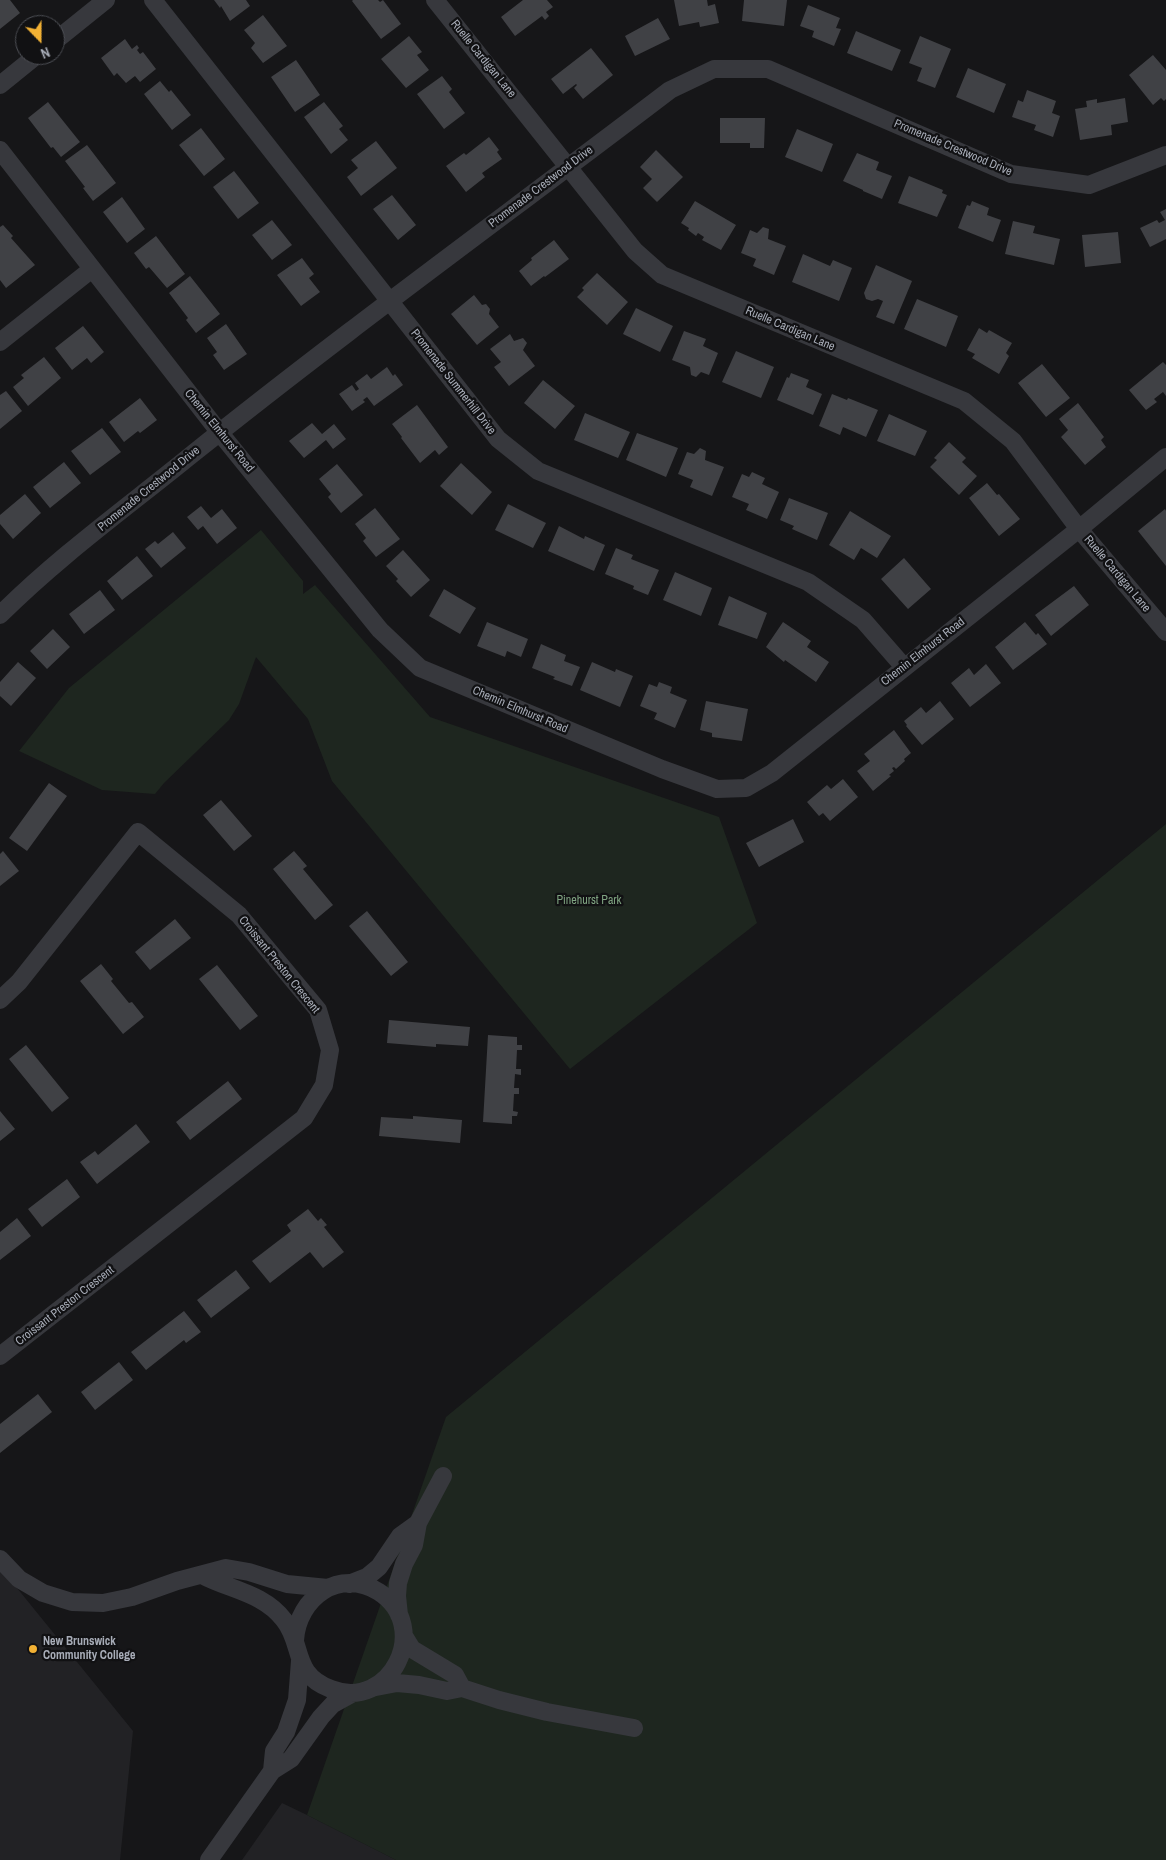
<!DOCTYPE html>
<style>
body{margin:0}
#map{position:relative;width:1166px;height:1860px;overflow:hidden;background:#161618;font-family:"Archivo Narrow",sans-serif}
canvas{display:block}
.north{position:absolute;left:15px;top:15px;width:50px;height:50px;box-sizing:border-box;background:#111113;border:1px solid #4d4f55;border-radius:50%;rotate:158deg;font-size:14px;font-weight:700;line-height:20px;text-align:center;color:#a8adb8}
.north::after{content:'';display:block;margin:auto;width:18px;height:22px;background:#f2b134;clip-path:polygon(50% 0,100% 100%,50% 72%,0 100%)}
</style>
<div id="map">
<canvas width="1166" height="1860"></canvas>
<div class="north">N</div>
</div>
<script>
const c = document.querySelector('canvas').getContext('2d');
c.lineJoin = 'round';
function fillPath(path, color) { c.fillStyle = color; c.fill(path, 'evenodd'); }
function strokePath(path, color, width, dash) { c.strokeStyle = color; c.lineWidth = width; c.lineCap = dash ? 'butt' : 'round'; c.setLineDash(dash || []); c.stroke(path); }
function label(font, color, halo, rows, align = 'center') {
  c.font = font + ' "Archivo Narrow",sans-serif'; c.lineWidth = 4.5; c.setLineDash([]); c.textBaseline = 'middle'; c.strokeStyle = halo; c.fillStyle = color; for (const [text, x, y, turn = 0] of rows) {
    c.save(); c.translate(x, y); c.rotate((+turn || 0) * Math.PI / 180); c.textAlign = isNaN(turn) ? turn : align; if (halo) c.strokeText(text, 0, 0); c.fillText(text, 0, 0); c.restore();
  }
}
const built = new Path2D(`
 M0 1567 133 1731 120 1860H0Z
 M282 1803 307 1815 396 1860H242Z`);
const green = new Path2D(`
 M261 530 303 581V594L315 585 430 717 719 817 757 923 570 1069 332 781 308 719 256 657 239 704 229 720 164 783 155 794 102 790 19 751 69 688Z
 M1166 824V1860H396L307 1815 446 1417Z`);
const building = new Path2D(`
 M0 0H10L20 13 0 29Z
 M214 0H246L250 6 230 21 221 6 220 8Z
 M353 0H378L380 2 383 0 401 24 381 39 352 1Z
 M523 0H547L553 7 546 12 549 16 545 20 542 16 515 36 501 17Z
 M674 0H707L708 6 715 4 719 23 700 27 699 22 679 26Z
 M744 0H787L784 26 742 21Z
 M808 5 840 18 836 28 841 29 834 46 812 37 814 31 800 26Z
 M263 15 287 46 263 63 251 48 255 43 244 30Z
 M658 18 670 39 635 56 625 36Z
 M856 31 901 50 892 71 847 53Z
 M409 36 422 52 417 55 429 70 406 88 381 59Z
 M920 36 951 49 935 88 917 81 922 68 909 63Z
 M125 39 132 49 137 45 139 48 137 50 140 54 143 52 156 69 140 82 135 76 126 83 117 73 114 76 101 58Z
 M591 48 613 75 583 99 574 88 577 85 576 84 563 94 551 79Z
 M1153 55 1166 70V99L1164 101 1161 98 1153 105 1129 75Z
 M296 60 320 95 295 112 271 77Z
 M968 68 1006 84 994 113 956 97Z
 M442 76 452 89 449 92 465 113 444 129 417 94Z
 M160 81 169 92 171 90 191 115 172 130 144 94Z
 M1027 90 1056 101 1052 113 1060 116 1053 137 1034 130 1036 125 1012 117 1018 100 1023 102Z
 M1125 98 1128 122 1111 125 1112 135 1080 140 1075 109 1087 107 1086 101 1097 99V103Z
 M48 102 80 142 61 157 53 147 51 148 28 118Z
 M324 102 343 126 339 129 348 140 331 154 304 117Z
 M720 118H765L764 148H750V143H720Z
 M201 128 225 159 204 176 179 145Z
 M797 129 833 144 822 172 785 157Z
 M489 137 499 150 497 152 502 159 482 173 485 177 466 192 446 166 464 153 466 155Z
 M376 141 397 168 361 196 347 177 358 168 351 160Z
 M87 145 116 183 93 201 83 188 85 187 65 161Z
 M656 150 683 177 657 202 643 188 652 179 640 167Z
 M857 153 879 162 876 170 892 176 882 199 863 191V190L843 181Z
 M234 171 259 203 238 219 213 187Z
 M909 176 943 190 942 193 947 195 937 217 898 203Z
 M392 195 416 225 398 240 373 209Z
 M122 197 145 229 127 243 103 212Z
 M695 201 736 225 721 250 702 240 704 237 698 233 696 236 688 230 689 228 681 223Z
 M972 201 989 208 987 215 1001 220 993 242 958 228 967 205 970 206Z
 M1166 209V239L1150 247 1140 228 1157 220 1159 223 1165 220 1160 212Z
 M272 220 292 245 272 260 252 235Z
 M1013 221 1035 226 1033 233 1060 239 1054 265 1005 254Z
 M3 225 13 236 11 238 35 265 6 288 0 280V227Z
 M763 227 769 229 768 239 786 246 774 275 753 266 756 259 741 253 750 230 757 233Z
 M1118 232 1121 263 1085 267 1082 235Z
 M156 236 185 274 167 288 149 267 146 269 134 253Z
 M554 240 569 259 545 277 544 276 531 286 519 271 532 260 531 258Z
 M803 254 830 266 833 260 852 268 839 301 792 282Z
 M302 258 314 274 309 278 320 292 301 306 277 275Z
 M876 265 912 281 894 324 876 317 883 301 878 299 872 301 866 299 864 293Z
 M597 273 628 302 607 325 577 297 584 290 582 288Z
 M190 276 220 314 196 333 186 320 188 318 169 293Z
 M474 295 482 305 486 304 490 309 489 314 499 327 477 345 451 314Z
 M917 299 958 316 946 347 904 329Z
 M636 308 673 326 660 352 623 334Z
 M226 324 247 354 224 370 213 355 217 352 207 338Z
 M83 326 104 352 91 363 87 358 72 370 55 348Z
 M979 328 987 333 989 330 1012 343 1006 353 1009 356 999 374 972 358 975 354 967 350Z
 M684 331 706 339 703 346 718 353 709 375 701 372 696 377 691 375 690 367 672 360Z
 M510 334 514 341 523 338 527 343 523 350 535 366 509 386 494 367 501 362 490 349Z
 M736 351 774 367 761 398 722 382Z
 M44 357 61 378 28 406 13 387 24 378 21 375Z
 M1163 362 1166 365V396L1163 392 1154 399 1157 402 1146 410 1129 390Z
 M1042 364 1070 398 1046 417 1018 383Z
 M387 367 393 376 395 374 403 385 374 406 367 397 363 400 365 402 352 411 339 394 352 385 356 391 359 389 355 383 367 374 371 379Z
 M791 373 809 380 806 387 822 394 813 415 777 400 787 377 789 378Z
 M543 380 575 406 555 429 524 403Z
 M6 391 22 411 0 429V395Z
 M832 394 847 400 848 398 878 410 866 437 843 427 840 435 819 426Z
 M140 398 157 420 140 433 138 431 124 442 109 422Z
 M1078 403 1104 437 1101 440 1106 447 1085 465 1061 437 1068 430 1059 419Z
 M417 405 448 447 439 455 435 450 420 463 401 438 402 437 392 424Z
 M585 413 630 432 618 458 574 440Z
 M889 414 927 431 915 456 877 441Z
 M312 423 322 434 334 424 346 439 333 449 326 440 304 458 289 441Z
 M102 428 121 452 90 475 71 451Z
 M637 433 678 448 666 477 626 460Z
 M949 442 966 458 962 462 977 476 959 495 930 467 937 460 934 458Z
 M700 448 706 451 705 460 724 467 712 496 690 487 693 480 678 474 687 452 694 454Z
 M64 462 81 483 50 508 33 487Z
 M461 463 492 492 472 515 440 486Z
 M337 464 363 495 341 513 328 497 331 494 319 479Z
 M752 472 765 478 762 484 779 492 767 519 746 510 749 504 732 497 742 474 749 477Z
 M987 483 997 495 999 494 1020 519 999 536 969 498Z
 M25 494 41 513 13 539 0 524V515Z
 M789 498 828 513 817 540 792 529 794 526 780 520Z
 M508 504 546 523 533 548 495 530Z
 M201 506 211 518 222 509 237 528 217 544 203 526 198 530 187 517Z
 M375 508 400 539 376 557 363 541 366 538 355 524Z
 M1165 509 1166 511V566L1138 531Z
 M850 511 891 536 877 558 861 548 854 560 829 545Z
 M559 526 584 539 585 536 605 545 594 571 548 551Z
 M173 532 186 548 161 568 145 549 155 541 158 544Z
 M616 548 633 555 631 559 659 570 648 595 633 589 634 586 605 574Z
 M403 550 430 580 411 597 396 581 398 579 386 566Z
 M137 556 153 576 122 600 107 581Z
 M904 558 931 589 908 609 881 579Z
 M675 572 712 588 701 616 663 600Z
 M1074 586 1089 605 1051 636 1035 615Z
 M444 589 476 608 460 634 429 616Z
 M100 590 115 610 84 634 69 614Z
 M729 596 767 613 757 639 718 625Z
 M487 622 528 639 521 657 507 651 505 657 477 646Z
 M783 622 811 641 807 647 829 662 816 682 785 660 784 662 766 647Z
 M1025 622 1036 635 1038 633 1047 644 1013 670 995 647Z
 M53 629 70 647 47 669 30 651Z
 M541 644 566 655 564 661 580 667 572 686 553 679 555 677 532 668Z
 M18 662 36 678 11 706 0 696V682Z
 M592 662 615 672 616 669 633 676 620 707 580 690Z
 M986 664 1001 683 970 707 951 683 969 668 974 675Z
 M659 682 672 687 670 693 687 700 675 728 654 719 657 713 640 706 649 684 657 687Z
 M706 701 748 709 742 741 712 737V733L700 730Z
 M940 701 954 719 922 745 906 726 907 725 904 721 921 707 926 713Z
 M894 730 911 753 904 759 905 761 896 769 894 767 892 768 894 771 889 775 891 776 873 791 857 771 870 761 864 754Z
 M843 779 858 797 830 821 823 813 819 816 807 802 827 785 831 789Z
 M49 783 67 796 27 851 9 838Z
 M221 800 252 836 234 851 203 815Z
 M793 819 804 842 759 867 746 843Z
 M3 851 19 871 0 886V854Z
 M294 851 307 866 303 869 333 905 315 920 273 869Z
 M367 911 408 962 391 976 349 926Z
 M175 919 191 938 150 970 135 952Z
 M101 964 113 979 111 981 129 1003 132 1002 144 1017 123 1034 80 981Z
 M217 965 258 1016 240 1030 199 979Z
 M389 1020 470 1027 468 1046 436 1044V1047L387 1043Z
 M488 1035 517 1037V1045H522V1050H517L516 1069H521V1075L515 1074 514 1088H519V1094H514L513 1111 518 1112 517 1116H512V1124L483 1122Z
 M26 1045 69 1098 52 1112 9 1059Z
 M228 1081 242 1099 190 1140 176 1122Z
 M0 1111 15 1129 0 1141Z
 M413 1116 462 1120 460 1143 379 1136 381 1117 413 1119Z
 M136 1124 150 1142 97 1184 80 1162 95 1151 98 1155Z
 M67 1179 80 1197 42 1227 28 1209Z
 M308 1209 318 1221 321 1218 327 1225 324 1227 344 1252 323 1268 310 1252 270 1283 252 1261 291 1231 287 1225Z
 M17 1218 31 1236 0 1260V1232Z
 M236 1270 250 1288 211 1318 197 1300Z
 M184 1311 201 1332 186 1343 184 1340 146 1370 131 1352Z
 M119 1362 133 1380 95 1410 81 1392Z
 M38 1394 52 1412 0 1453V1424Z`);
const minor = new Path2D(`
 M153 0 498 439 538 471 808 582 863 620 904 667
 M435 0 635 251 662 275 964 401 1013 441 1079 529 1166 632
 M55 41 106 0
 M0 85 37 55
 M0 150 220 433 380 630 420 668 662 769 717 789 746 788 772 773 1079 529 1166 457
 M0 342 92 269
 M0 615C58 557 126 508 190 456 347 330 510 212 670 90L714 69H768L1011 174 1089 185 1166 155
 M0 1000 19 982 138 832 239 915 318 1010 330 1050 324 1085 304 1118 0 1356
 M0 1559 19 1579 43 1593 72 1602 103 1603 132 1597 177 1581 226 1568 249 1572 287 1584 328 1588
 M202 1575C230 1590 264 1593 284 1620 304 1645 291 1674 331 1689 390 1712 433 1627 379 1592 339 1567 298 1598 295 1640
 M349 1584 367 1577 379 1567 400 1536 418 1523
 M399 1615 397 1596 398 1583 404 1564 414 1545 418 1523 443 1476
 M404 1636 412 1649 455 1675 462 1688
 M376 1687 397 1683 419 1685 447 1691 462 1688 499 1700 547 1712 634 1728
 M272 1771 274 1751 286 1732 297 1700 300 1661
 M209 1860 272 1771 291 1759 321 1717 333 1704 353 1693`);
const markers = [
 [33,1649,5,"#f2b134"]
];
const streetNames = [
 ["Ruelle Cardigan Lane",483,59,51],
 ["Promenade Crestwood Drive",953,148,23],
 ["Promenade Crestwood Drive",541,187,-37],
 ["Ruelle Cardigan Lane",790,329,23],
 ["Promenade Summerhill Drive",453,382,52],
 ["Chemin Elmhurst Road",219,431,51],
 ["Promenade Crestwood Drive",149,489,-39],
 ["Ruelle Cardigan Lane",1117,574,50],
 ["Chemin Elmhurst Road",923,652,-38],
 ["Chemin Elmhurst Road",520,710,23],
 ["Croissant Preston Crescent",279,965,51],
 ["Croissant Preston Crescent",65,1306,-38]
];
const parkNames = [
 ["Pinehurst Park",589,901]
];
const poiNames = [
 ["New Brunswick",43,1642],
 ["Community College",43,1656]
];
fillPath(built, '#222225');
fillPath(green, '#1e261f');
fillPath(building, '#404145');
strokePath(minor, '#37383d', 18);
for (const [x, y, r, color] of markers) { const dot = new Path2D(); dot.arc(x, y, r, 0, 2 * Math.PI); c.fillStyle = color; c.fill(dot); strokePath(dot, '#111113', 2); }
label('12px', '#a8adb8', '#111113', streetNames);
label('12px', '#7fa381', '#111113', parkNames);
label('bold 12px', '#a8adb8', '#111113', poiNames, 'left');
</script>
